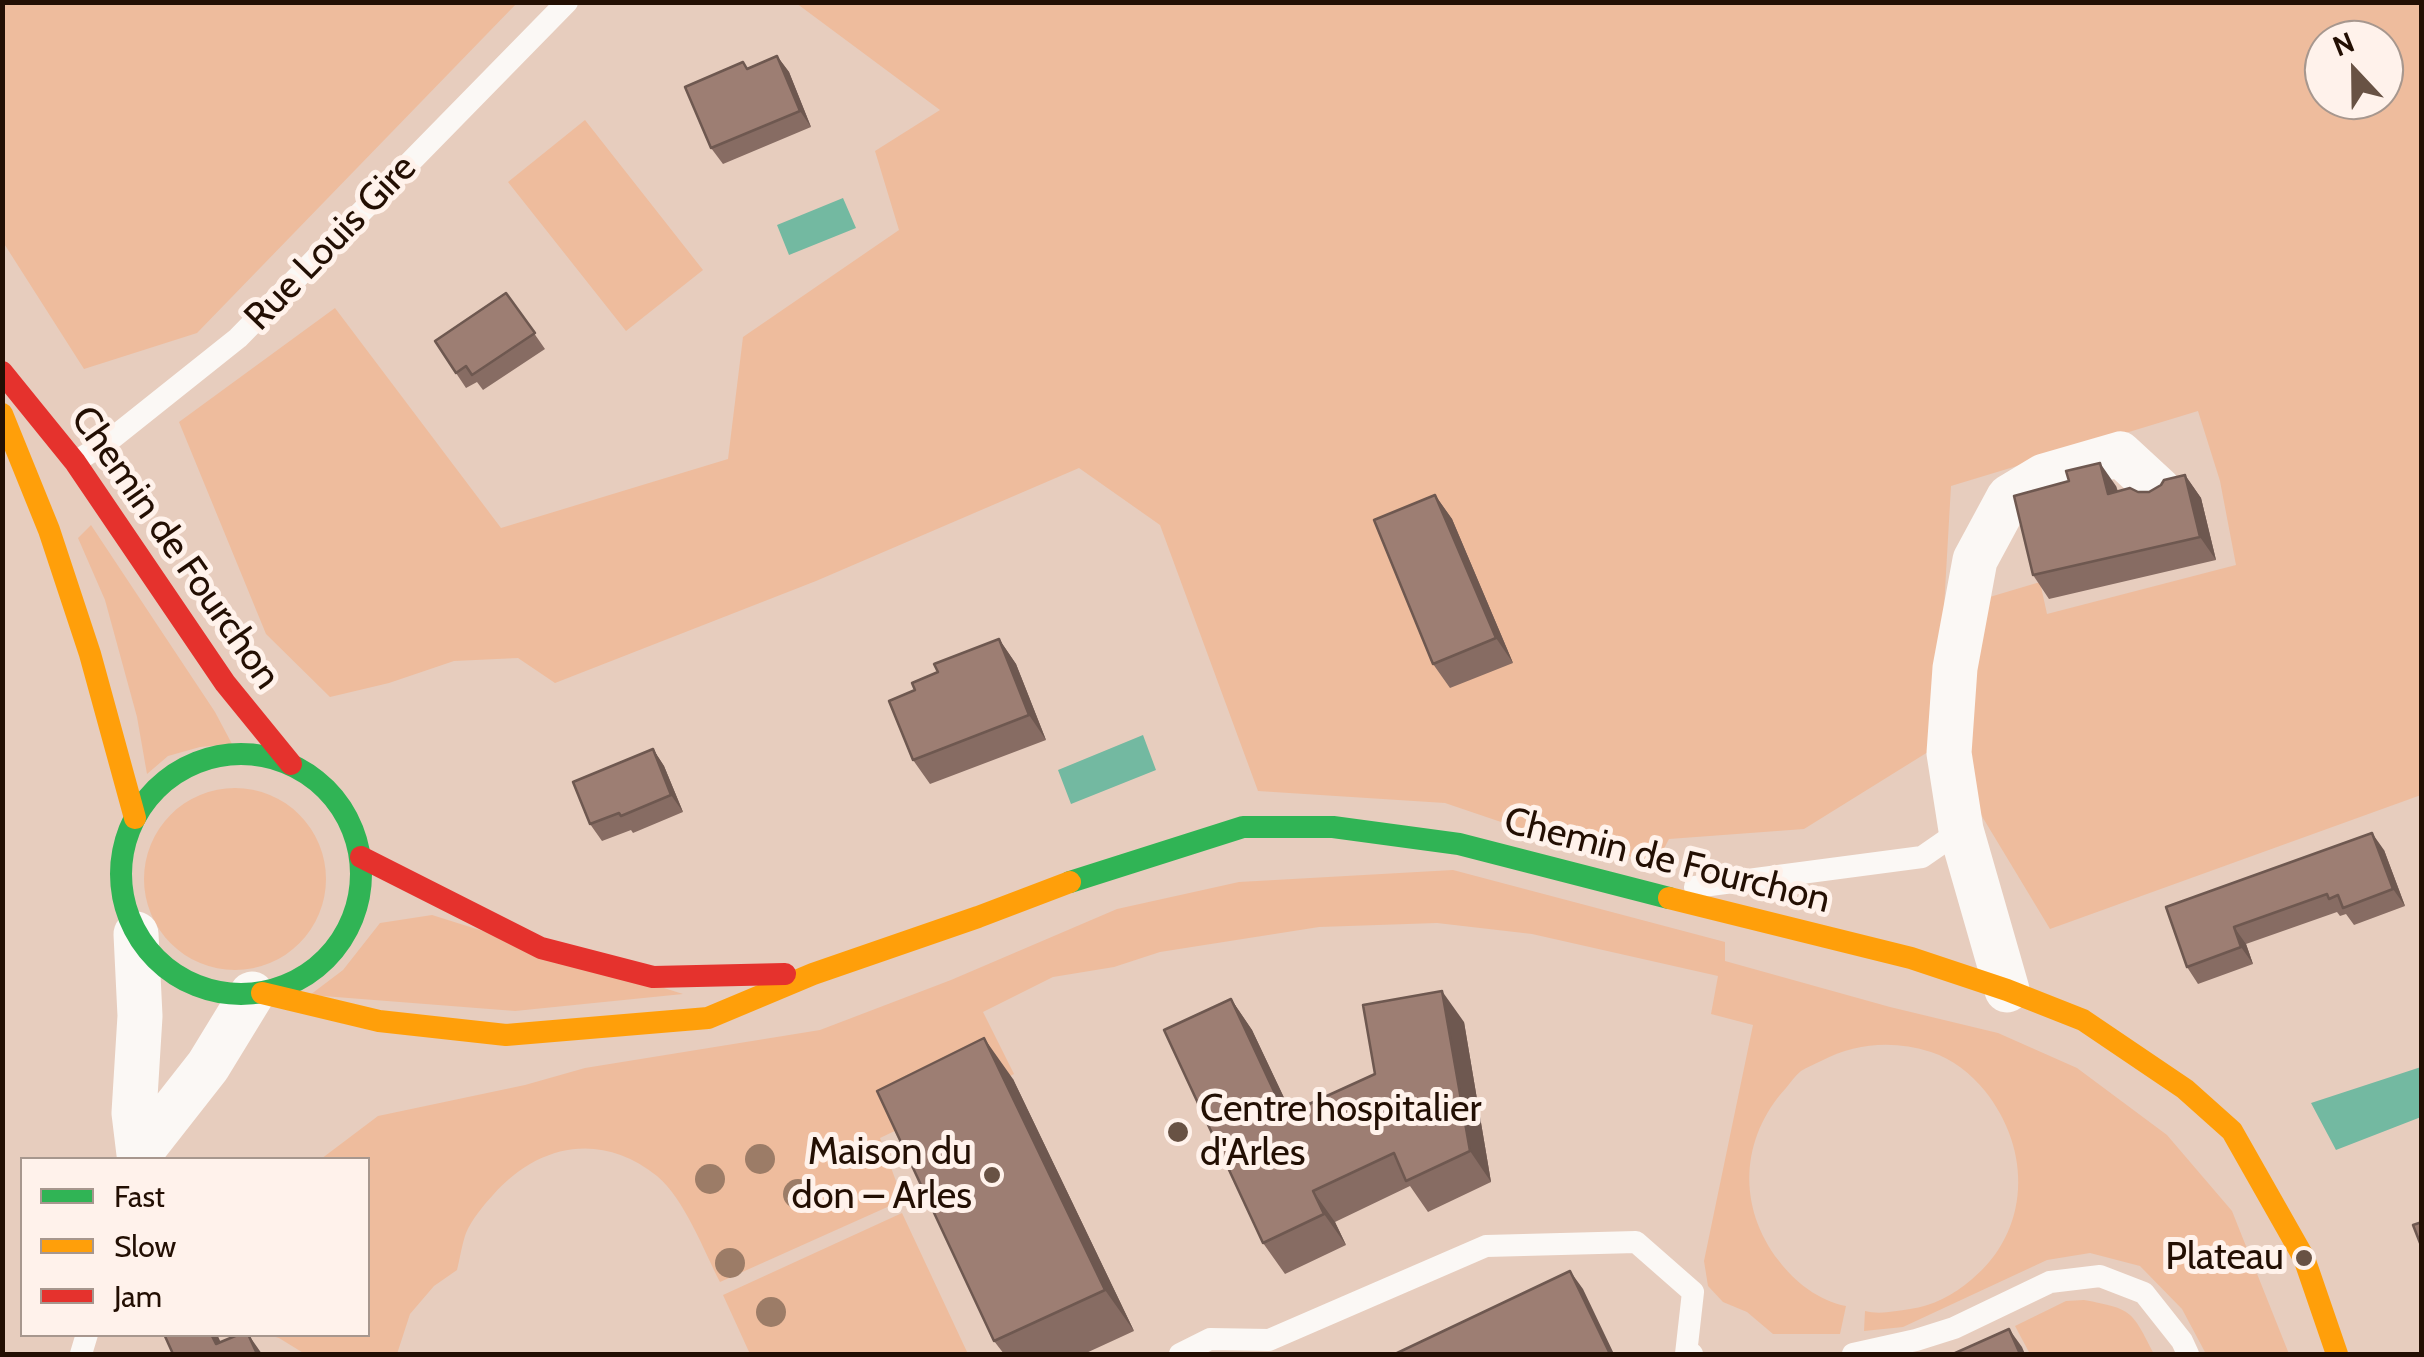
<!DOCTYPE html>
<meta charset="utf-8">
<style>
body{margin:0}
#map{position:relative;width:2424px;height:1357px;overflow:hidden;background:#e7cdbe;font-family:Cabin,sans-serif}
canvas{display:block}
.frame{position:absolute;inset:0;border:5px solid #230f03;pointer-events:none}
.legend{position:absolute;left:20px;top:1157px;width:350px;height:180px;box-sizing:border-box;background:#fff2eb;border:2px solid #a7978e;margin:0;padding:12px 18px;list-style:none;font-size:30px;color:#230f03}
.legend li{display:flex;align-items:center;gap:20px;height:50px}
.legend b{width:50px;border:2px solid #a7978e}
.north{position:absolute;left:2304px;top:20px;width:100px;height:100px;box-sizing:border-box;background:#fff2eb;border:2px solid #a7978e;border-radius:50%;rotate:338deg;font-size:28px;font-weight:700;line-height:40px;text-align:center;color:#230f03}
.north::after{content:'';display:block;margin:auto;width:35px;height:45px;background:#685244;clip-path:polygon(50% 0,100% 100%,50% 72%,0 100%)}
</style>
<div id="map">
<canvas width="2424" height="1357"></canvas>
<div class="frame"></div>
<ul class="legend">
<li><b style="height:12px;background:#30b455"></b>Fast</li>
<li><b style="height:12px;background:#ff9f0a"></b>Slow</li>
<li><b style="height:12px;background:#e5322d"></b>Jam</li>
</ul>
<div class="north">N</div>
</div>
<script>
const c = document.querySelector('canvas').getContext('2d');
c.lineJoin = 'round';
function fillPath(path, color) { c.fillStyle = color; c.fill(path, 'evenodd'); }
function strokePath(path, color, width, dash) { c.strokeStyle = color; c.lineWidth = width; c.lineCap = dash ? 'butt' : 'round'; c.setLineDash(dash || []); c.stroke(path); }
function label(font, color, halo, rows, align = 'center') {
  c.font = font + ' Cabin,sans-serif'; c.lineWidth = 10; c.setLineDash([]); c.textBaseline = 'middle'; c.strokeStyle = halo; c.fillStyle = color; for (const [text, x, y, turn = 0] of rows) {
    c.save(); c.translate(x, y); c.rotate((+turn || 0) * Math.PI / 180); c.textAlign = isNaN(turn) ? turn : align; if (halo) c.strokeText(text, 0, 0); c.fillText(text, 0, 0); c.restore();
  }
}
const green = new Path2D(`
 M3 2H517V3L197 333 84 369 3 242Z
 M796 3H2421V795L2050 929 1980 813 1955 737 1983 599 2040 582 2047 614 2236 565 2220 481 2198 411 1951 486 1936 747 1804 829 1669 839 1657 862 1560 842 1445 803 1258 791 1160 525 1079 468 816 581 555 683 518 658 454 661 389 683 330 697 266 634 179 422 335 308 501 528 728 459 743 337 899 230 875 151 940 110ZM2324 40H2384V100H2324Z
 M585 120 703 270 626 331 508 182Z
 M91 525 215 712 232 744 200 747 168 756 147 774 137 717 105 600 78 538Z
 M144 879a91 91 0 1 1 182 0a91 91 0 1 1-182 0Z
 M1453 870 1725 942V961L1890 1007 1998 1033 2077 1068 2167 1135 2232 1211 2289 1354H2206L2182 1309 2140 1266 2090 1253 2047 1260 1903 1327 1864 1331 1865 1311C1880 1315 1895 1311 1910 1309 1933 1306 1953 1295 1971 1280 2031 1231 2032 1150 1985 1091 1971 1074 1953 1059 1931 1052 1893 1040 1856 1043 1821 1061 1815 1064 1807 1067 1801 1071 1795 1076 1790 1083 1786 1088 1740 1138 1737 1207 1779 1261 1795 1282 1819 1301 1846 1306L1840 1334H1773L1747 1312 1723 1302 1708 1286 1704 1261 1753 1025 1711 1014 1718 976 1532 934 1437 923 1319 927 1160 952 1114 967 1053 977 983 1012 1014 1074 880 1138 903 1200 720 1282C703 1249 685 1200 657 1176 601 1131 538 1144 493 1195 483 1206 472 1219 466 1233 462 1244 460 1258 457 1270L434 1286 410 1314 397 1354H305L279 1338 269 1335 368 1334V1160L321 1159 378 1116 525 1085 585 1068 820 1030 951 980 1117 909 1239 882Z
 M432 915 683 994 515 1011 310 995 343 970 380 923Z
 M902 1213 968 1354H750L723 1295Z
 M2084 1300C2133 1309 2132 1311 2154 1354H2030L2015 1326 2066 1301Z`);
const water = new Path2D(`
 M843 198 856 228 789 255 777 225Z
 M1143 735 1156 770 1071 804 1058 770Z
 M2421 1067V1117L2336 1150 2311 1103Z`);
const lane = new Path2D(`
 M75 462 110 440 238 338 567 2
 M1695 887 1922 857 1961 830
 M81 1354 87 1334
 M1180 1354 1210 1339 1269 1340 1486 1246 1636 1242 1693 1292 1686 1354H1692
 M1853 1354 1916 1340 1954 1328 2050 1282 2100 1276 2144 1293 2182 1341 2188 1354`);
const street = new Path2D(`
 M136 934 140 1016 134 1113 139 1154
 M2007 990 1961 830 1949 753 1955 668 1975 560 2009 497 2044 476 2120 454 2159 490
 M139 1154 208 1066 252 994`);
const fast = new Path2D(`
 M121 874a120 120 0 1 1 240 0a120 120 0 1 1-240 0Z
 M1070 882 1243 827H1333L1459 844 1669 898`);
const slow = new Path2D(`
 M2 414 49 530 90 654 135 818
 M1669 898 1911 958 2007 990 2083 1020 2185 1089 2232 1131 2304 1258 2337 1354
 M262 993 379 1021 506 1035 708 1018 813 974 978 917 1070 882`);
const jam = new Path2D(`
 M2 372 75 462 225 683 291 764
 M361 857 541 948 653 977 785 974`);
const trees = [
 [760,1159],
 [710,1179],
 [798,1194],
 [730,1263],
 [771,1312]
];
const wall = new Path2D(`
 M777 56 789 72 811 127 723 164 711 148 747 68Z
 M506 293 545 349 483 390 477 382 466 388 456 373Z
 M2185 475 2201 498 2216 560 2049 599 2033 575 2116 486 2118 491 2149 492Z
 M1435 495 1452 519 1513 663 1450 688 1433 664Z
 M999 639 1016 664 1046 740 930 784 913 760 915 690 938 672Z
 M653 749 664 766 683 812 633 833 631 830 602 841 590 824Z
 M2384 850 2405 906 2354 925 2346 914 2340 916 2337 912 2246 944 2253 964 2198 984 2187 967 2166 907Z
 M1231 999 1252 1030 1291 1113 1375 1074 1464 1022 1491 1182 1428 1212 1410 1186 1335 1222 1346 1245 1285 1274 1263 1243Z
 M1013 1079 1134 1331 1084 1354H1004L994 1341Z`);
const shadedWall = new Path2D(`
 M777 56 789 72 811 127 800 111Z
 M2100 463 2116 486 2124 518 2108 494Z
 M2185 475 2201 498 2216 560 2200 537Z
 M1435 495 1452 519 1513 663 1496 638Z
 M999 639 1016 664 1046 740 1029 715Z
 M653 749 664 766 683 812 671 795Z
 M2372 833 2384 850 2405 906 2393 889Z
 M2234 927 2246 944 2253 964 2241 947Z
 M1442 991 1464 1022 1491 1182 1470 1151Z
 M1231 999 1252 1030 1307 1146 1285 1115Z
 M984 1038 1013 1079 1134 1331 1105 1290Z
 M1313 1191 1335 1222 1346 1245 1324 1214Z
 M1570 1271 1583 1289 1614 1354H1610Z
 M2009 1329 2022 1347 2025 1354H2020Z
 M211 1334H217L226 1354 216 1344Z
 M248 1334 262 1354H257Z`);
const building = new Path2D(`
 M777 56 800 111 711 148 685 87 743 62 747 69Z
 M506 293 535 333 472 375 466 366 456 373 435 341Z
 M2100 463 2108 494 2130 488 2138 492H2149L2161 485 2164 480 2185 475 2200 537 2033 575 2014 496 2069 481 2066 471Z
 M1435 495 1496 638 1433 664 1374 520Z
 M999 639 1029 715 913 760 889 701 915 690 912 683 938 672 934 664Z
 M653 749 671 795 621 816 619 813 590 824 573 782Z
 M2372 833 2393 889 2343 908 2338 895 2329 899 2327 894 2234 927 2241 947 2187 967 2166 907Z
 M1442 991 1470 1151 1406 1181 1394 1153 1313 1191 1324 1214 1263 1243 1164 1030 1231 999 1285 1115 1375 1074 1363 1005Z
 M984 1038 1105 1290 994 1341 877 1091Z
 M2422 1222V1248L2413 1225Z
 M1570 1271 1610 1354H1395Z
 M2009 1329 2020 1354H1953Z
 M164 1334H211L216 1344 240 1334H248L257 1354H173Z`);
const markers = [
 [1178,1132,12,"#685244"],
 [992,1175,10,"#685244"],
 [2304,1258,10,"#685244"]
];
const streetNames = [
 ["Rue Louis Gire",331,243,-46],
 ["Chemin de Fourchon",175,548,55],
 ["Chemin de Fourchon",1667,861,14]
];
const poiNames = [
 ["Centre hospitalier",1200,1110,"left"],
 ["d'Arles",1200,1154,"left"],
 ["Maison du",972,1153],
 ["don – Arles",972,1197],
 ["Plateau",2284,1258]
];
fillPath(green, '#eebc9d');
fillPath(water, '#73b9a1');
strokePath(lane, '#fbf8f5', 22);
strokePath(street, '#fbf8f5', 45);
strokePath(fast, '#30b455', 22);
strokePath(slow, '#ff9f0a', 22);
strokePath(jam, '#e5322d', 22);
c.fillStyle = '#9c7c67';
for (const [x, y] of trees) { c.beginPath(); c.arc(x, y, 15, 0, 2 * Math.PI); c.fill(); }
fillPath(wall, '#876c63');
fillPath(shadedWall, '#6e5850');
fillPath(building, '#9d7e73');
strokePath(building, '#6e5850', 2.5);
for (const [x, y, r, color] of markers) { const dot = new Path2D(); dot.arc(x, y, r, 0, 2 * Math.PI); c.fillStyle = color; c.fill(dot); strokePath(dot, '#fff2eb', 4); }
label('38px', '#230f03', '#fff2eb', streetNames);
label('38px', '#230f03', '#fff2eb', poiNames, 'right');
</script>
